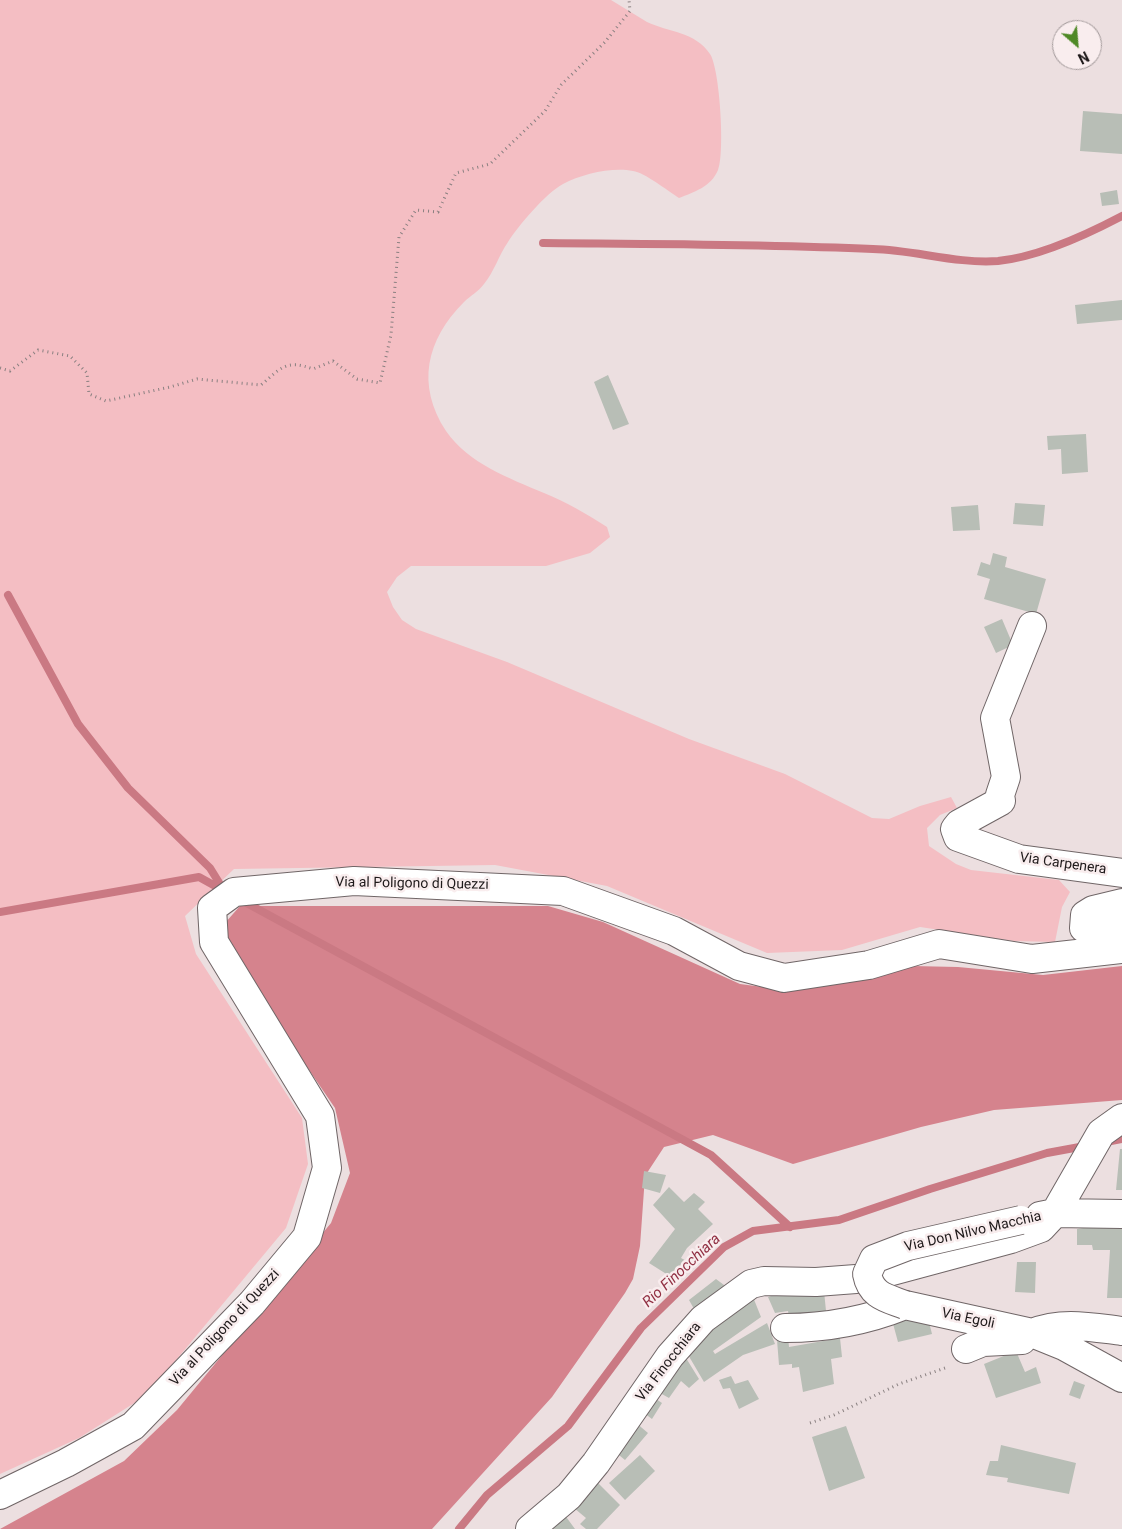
<!DOCTYPE html>
<style>
body{margin:0}
#map{position:relative;width:1122px;height:1529px;overflow:hidden;background:#ecdfe0;font-family:Roboto,sans-serif}
canvas{display:block}
.north{position:absolute;left:1052px;top:20px;width:50px;height:50px;box-sizing:border-box;background:#f9edee;border:1px solid #a19899;border-radius:50%;rotate:153deg;font-size:14px;font-weight:700;line-height:20px;text-align:center;color:#1e191a}
.north::after{content:'';display:block;margin:auto;width:18px;height:22px;background:#4f8926;clip-path:polygon(50% 0,100% 100%,50% 72%,0 100%)}
</style>
<div id="map">
<canvas width="1122" height="1529"></canvas>
<div class="north">N</div>
</div>
<script>
const c = document.querySelector('canvas').getContext('2d');
c.lineJoin = 'round';
function fillPath(path, color) { c.fillStyle = color; c.fill(path, 'evenodd'); }
function strokePath(path, color, width, dash) { c.strokeStyle = color; c.lineWidth = width; c.lineCap = dash ? 'butt' : 'round'; c.setLineDash(dash || []); c.stroke(path); }
function label(font, color, halo, rows, align = 'center') {
  c.font = font + ' Roboto,sans-serif'; c.lineWidth = 5; c.setLineDash([]); c.textBaseline = 'middle'; c.strokeStyle = halo; c.fillStyle = color; for (const [text, x, y, turn = 0] of rows) {
    c.save(); c.translate(x, y); c.rotate((+turn || 0) * Math.PI / 180); c.textAlign = isNaN(turn) ? turn : align; if (halo) c.strokeText(text, 0, 0); c.fillText(text, 0, 0); c.restore();
  }
}
const green = new Path2D(`
 M0 0H611C623 7 635 15 647 22 668 32 696 32 710 54 720 69 725 154 718 170 711 187 694 192 679 198 668 191 644 172 633 171 612 167 582 174 563 184 546 193 518 226 508 242 499 255 494 272 484 284 479 291 470 296 464 302 426 340 416 385 446 431 469 464 509 478 544 493 566 502 587 514 607 527L610 537 590 553 546 566H411L397 577 387 592 393 607 402 620 416 629 507 662 689 739 785 774 872 818 889 819 920 806 951 797 957 808 940 815 927 828 929 846 956 864 971 870 1059 880 1070 892 1062 907 1055 942 1014 941 920 927 842 950 767 953 607 886 495 865 234 869 185 916 196 954 302 1118 308 1164 286 1228 147 1395 79 1438 0 1474Z`);
const forest = new Path2D(`
 M240 906H548L603 922 740 984 793 991 912 966 958 967 1043 975 1122 966V1100L994 1110 921 1127 793 1164 713 1135 664 1147 645 1176 640 1246 633 1279 625 1293 552 1397 432 1529H0L124 1461 177 1410 331 1223 350 1173 335 1108 223 944 225 923Z`);
const stream = new Path2D(`
 M543 243C653 244 763 244 873 249 915 250 956 264 998 261 1038 257 1086 235 1122 216
 M8 595 78 724 128 788 210 868 223 889
 M241 900 711 1155 790 1227
 M0 912 199 877 226 892
 M1106 1142 1122 1139
 M459 1529 487 1495 568 1426 641 1328 724 1247 753 1231 839 1220 930 1189 1047 1153 1085 1146`);
const building = new Path2D(`
 M1083 111 1122 114V154L1080 151Z
 M1117 190 1119 204 1102 206 1100 193Z
 M1122 300V320L1077 324 1075 305Z
 M608 375 629 424 613 430 594 382Z
 M1086 434 1088 472 1062 474 1061 449 1048 450 1047 436Z
 M1015 503 1045 505 1043 526 1013 524Z
 M978 505 980 530 953 531 951 507Z
 M993 553 1007 557 1005 567 1046 579 1036 614 984 599 990 579 977 575 981 562 990 565Z
 M1002 619 1013 645 996 653 984 627Z
 M1120 1149H1122V1190H1116Z
 M644 1171 666 1175 660 1193 642 1188Z
 M669 1187 684 1202 694 1193 705 1202 698 1209 713 1224 687 1248 681 1258 694 1265 679 1282 649 1263 675 1229 653 1205Z
 M1114 1223H1122V1298H1107L1110 1250H1093L1092 1245H1077V1229Z
 M1017 1262H1036L1035 1293 1015 1292Z
 M716 1279 732 1291 698 1316 689 1300Z
 M786 1291H824L827 1321 790 1323 788 1311 775 1313 768 1297Z
 M753 1297 761 1317 713 1351 715 1354 767 1323 775 1344 743 1355 704 1382 687 1353 699 1334Z
 M911 1315 912 1321 928 1318 932 1334 898 1342 892 1320Z
 M788 1337 789 1347 840 1338 842 1357 831 1359 834 1384 803 1392 799 1367 792 1368V1364L779 1365 777 1340Z
 M681 1350 699 1379 689 1388 681 1381 669 1398 651 1388Z
 M1016 1351 1025 1372 1036 1367 1041 1383 996 1398 984 1364Z
 M731 1376 735 1384 748 1380 759 1399 739 1409 730 1388 723 1389 719 1380Z
 M1074 1381 1085 1385 1080 1399 1069 1395Z
 M650 1395 662 1403 652 1419 640 1410Z
 M635 1422 648 1433 625 1460 614 1451Z
 M846 1426 865 1478 829 1491 812 1437Z
 M1001 1445 1076 1463 1069 1494 1007 1482 1008 1478 986 1475 990 1461H998Z
 M640 1455 655 1471 625 1500 609 1483Z
 M596 1481 620 1505 597 1529H586L580 1524 586 1518 574 1508Z
 M564 1514 575 1529H537Z`);
const path = new Path2D(`
 M0 368 10 371 38 350 70 356 87 373 89 394 106 401 170 387 197 379 261 385C281 368 286 359 313 369L333 361 357 379 380 383 391 335 399 237 416 210 438 212 456 173 490 164 545 111 561 85 605 42 630 11 629 0
 M810 1423 834 1415 899 1384 948 1367`);
const minor = new Path2D(`
 M1032 626 995 718 1006 777 1000 795 1001 801 959 824 955 829 958 837 1019 859 1122 873
 M1122 903 1093 910 1085 915 1084 928 1091 932 1122 930
 M1040 1216 1055 1213 1101 1133 1122 1118
 M881 1274 1011 1239 1041 1228 1055 1213 1122 1214
 M785 1328C825 1328 868 1320 905 1305L1032 1333 1064 1346 1122 1378
 M1032 1333C1062 1321 1090 1327 1122 1331
 M966 1349 983 1342 1022 1340
 M0 1495 66 1463 133 1426 252 1303 307 1237 327 1168 320 1116 214 942 212 908 234 892 354 881 563 891 674 931 739 966 784 978 869 965 939 944 1032 959 1122 949
 M530 1529 569 1496 596 1463 670 1356 703 1319 751 1284 764 1281 816 1282 856 1279`);
const minorBridge = new Path2D(`
 M905 1305C887 1298 871 1296 867 1274L874 1259 908 1246 1021 1220`);
const streetNames = [
 ["Via Carpenera",1063,864,8],
 ["Via al Poligono di Quezzi",412,884,1],
 ["Via Don Nilvo Macchia",973,1232,-13],
 ["Via Egoli",968,1319,12],
 ["Via al Poligono di Quezzi",225,1328,-47],
 ["Via Finocchiara",669,1362,-52]
];
const waterNames = [
 ["Rio Finocchiara",682,1271,-43]
];
fillPath(green, '#f4bec3');
fillPath(forest, '#d5838d');
strokePath(stream, '#ca7983', 8);
fillPath(building, '#b8beb6');
strokePath(minor, '#706667', 30);
strokePath(path, '#8a8081', 3, [1, 4]);
strokePath(minor, '#fff', 28);
strokePath(minorBridge, '#706667', 30, []);
strokePath(minorBridge, '#fff', 28);
label('14px', '#1e191a', '#f9edee', streetNames);
label('italic 15px', '#913043', '#f9edee', waterNames);
</script>
